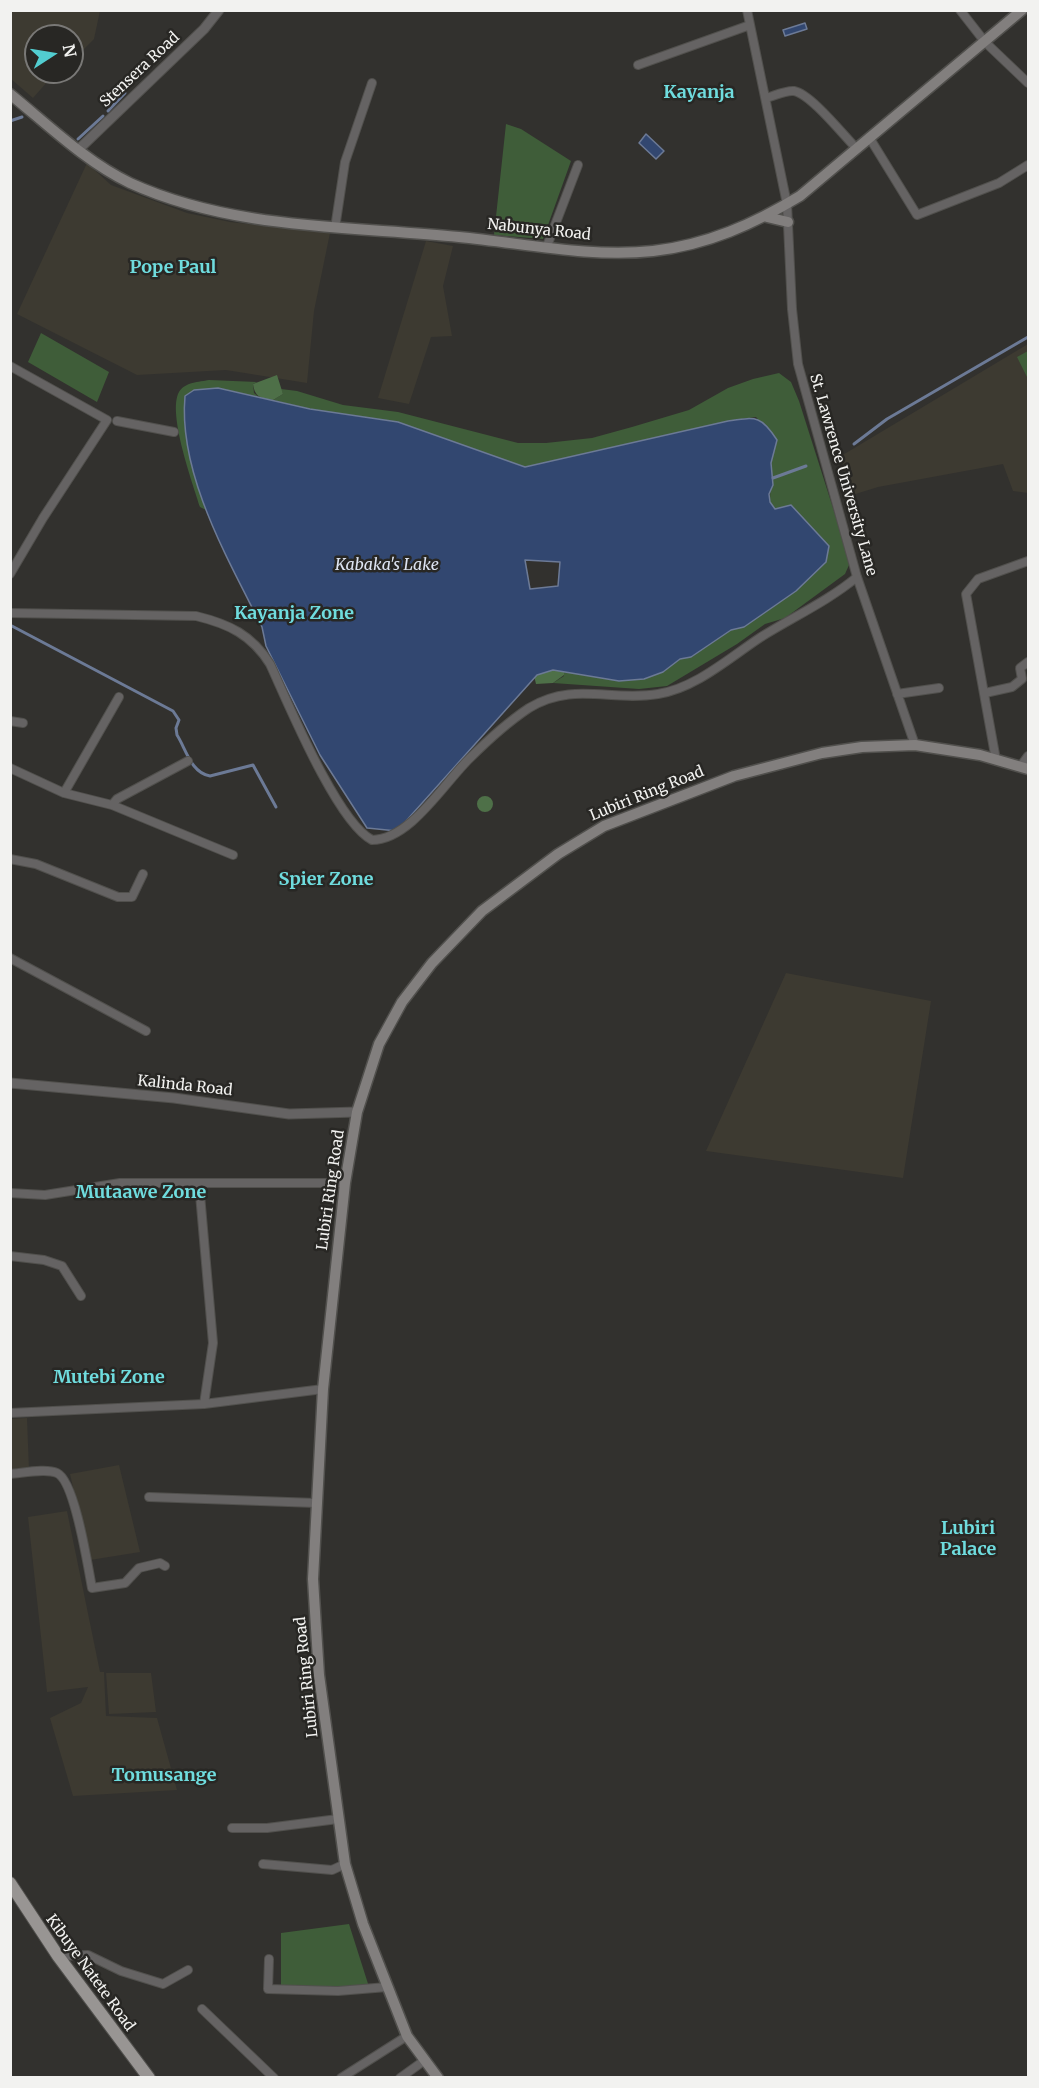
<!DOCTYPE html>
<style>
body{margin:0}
#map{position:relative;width:1039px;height:2088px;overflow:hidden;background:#32312e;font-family:Merriweather,serif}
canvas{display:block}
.frame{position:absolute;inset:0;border:12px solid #f2f2f0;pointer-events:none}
.north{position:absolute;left:24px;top:24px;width:60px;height:60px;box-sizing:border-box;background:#282724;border:2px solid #797876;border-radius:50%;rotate:78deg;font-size:16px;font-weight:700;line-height:24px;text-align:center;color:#f2f2f0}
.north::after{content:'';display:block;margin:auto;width:21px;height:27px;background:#52cdd0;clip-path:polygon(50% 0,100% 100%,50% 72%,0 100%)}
</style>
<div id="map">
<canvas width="1039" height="2088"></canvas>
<div class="frame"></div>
<div class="north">N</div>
</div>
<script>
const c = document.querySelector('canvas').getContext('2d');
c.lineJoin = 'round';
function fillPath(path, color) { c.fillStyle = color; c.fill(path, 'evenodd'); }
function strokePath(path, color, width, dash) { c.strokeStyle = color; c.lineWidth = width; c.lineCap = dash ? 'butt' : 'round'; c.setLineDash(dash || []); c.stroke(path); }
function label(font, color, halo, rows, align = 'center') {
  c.font = font + ' Merriweather,serif'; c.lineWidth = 5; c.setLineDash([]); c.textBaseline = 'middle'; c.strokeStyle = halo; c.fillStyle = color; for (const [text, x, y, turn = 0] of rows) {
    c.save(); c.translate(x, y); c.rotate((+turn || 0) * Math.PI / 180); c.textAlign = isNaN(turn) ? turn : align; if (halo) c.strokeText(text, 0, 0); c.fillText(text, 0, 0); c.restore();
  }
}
const built = new Path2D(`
 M10 11H100L94 39 72 61V36H36V72H61L48 81 33 98 11 79Z
 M87 163 111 185 187 213 230 222 330 233 314 311 307 383 226 370 137 375 17 314Z
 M426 241 453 246 443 286 452 336 431 337 409 404 378 398Z
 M1028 344V493L1013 491 1003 464 878 487 849 496 841 456Z
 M786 973 931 1001 903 1178 706 1151Z
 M27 1418 29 1470H11L10 1419Z
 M119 1465 140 1552 90 1560 70 1474Z
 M67 1511 100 1672H104L106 1716 157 1718 177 1790 73 1796 50 1718 81 1703 88 1687 47 1692 28 1517Z
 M106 1673H151L156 1712 109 1714Z`);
const green = new Path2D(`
 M506 124 521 129 571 161 543 239 494 235Z
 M41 333 109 372 97 402 28 362Z
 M1028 351V379L1017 357Z
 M779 373 791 382 799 401 846 549 849 565 845 574 785 618 765 624 737 644 667 686 639 689 553 683 564 676V671L663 672 680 659 691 657 731 630 744 627 829 546 791 506 775 509 770 502 771 463 776 440 756 417 728 421 525 467 398 422 310 409 273 400 283 394 281 389 297 391 343 405 398 412 518 443H546L592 438 632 427 689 410 728 388 753 379Z
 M209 380 257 382 253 384 254 393 259 397 218 388 204 505 206 510 200 507C193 484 167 413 179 392 185 382 199 382 209 380Z
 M349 1924 370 1990 281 1989V1933Z`);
const forest = new Path2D(`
 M277 375 283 394 273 400C260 398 255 397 253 384Z
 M564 665V675L553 683 536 684 532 667Z
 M477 804a8 8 0 1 1 16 0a8 8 0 1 1-16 0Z`);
const water = new Path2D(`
 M805 23 807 29 785 36 783 30Z
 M646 134 664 151 656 159 639 143Z
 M218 388 310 409 398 422 525 467 728 421C756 417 761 415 777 440L771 463 773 485 769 494 770 502 775 509 791 505 829 546 826 562 796 591 744 627 731 630 691 657 680 659 663 672 644 679 619 681 553 670 537 675 397 831 367 828 320 755 266 646 262 627C228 559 178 474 185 396L194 390ZM525 560 560 562 558 586 530 589Z`);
const stream = new Path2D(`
 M108 111 125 93
 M10 121 22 117
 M78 139 103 116
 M854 444 887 419 1028 337
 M773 478 806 466
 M10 625 173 711 179 720 176 728 177 735C186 749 191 773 210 776L253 765 276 807`);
const minor = new Path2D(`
 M747 10 787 204 792 309 798 364 857 577 915 745
 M960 10 985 42 1028 83
 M638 65 750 25
 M766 98C774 96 786 90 794 91 811 94 844 136 857 149
 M869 137 917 215 999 183 1028 165
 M335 228 345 162 372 83
 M547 246 578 165
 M10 366 107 420 43 518 10 574
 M117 421 174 432
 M10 613 196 616C229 624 252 635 270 664 288 703 337 822 372 840 410 840 444 783 470 758 488 740 508 722 529 708 573 681 611 702 658 694 696 688 729 658 761 637 793 617 828 601 857 577
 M985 693 1012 687 1022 679 1020 668 1028 662
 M897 694 939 688
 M10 721 23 723
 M996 760 966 594 978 579 1028 561
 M1020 767 1028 756
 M10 768 64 793 112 805 233 855
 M64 793 119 697
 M112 805 117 799 188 761
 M10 859 36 864 118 897H132L143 874
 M10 958 146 1031
 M199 1183 213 1343 204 1404
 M10 1193 45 1195 120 1183H345
 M10 1256 44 1260 62 1266 81 1296
 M10 1413 204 1404 323 1389
 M10 1474C23 1473 46 1468 57 1473 75 1481 88 1567 92 1588L125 1583 139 1568 160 1563 165 1566
 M149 1497 316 1503
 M232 1828H267L338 1819
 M263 1864 332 1870 345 1864
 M58 1956 88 1955 121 1971 163 1984 188 1970
 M269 1959 268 1989 338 1991 387 1987
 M202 2009 274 2078
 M341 2078 407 2036
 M400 2078 425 2060`);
const tertiary = new Path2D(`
 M79 149 204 29 219 10
 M10 1083 174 1098 289 1114 357 1112`);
const secondary = new Path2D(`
 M10 94C47 124 86 162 130 183 233 230 350 226 459 237 523 243 590 258 653 251 707 245 754 224 800 196L1022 10
 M767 217 788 222
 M438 2078 407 2036 363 1924 345 1864 319 1675 316 1628 313 1579 323 1389 345 1183 357 1112 379 1044 402 1002 432 963 482 911 558 854 604 826 734 776 822 753 862 747 915 745 980 755 1028 769`);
const primary = new Path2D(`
 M10 1883 58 1956 149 2078`);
const streetNames = [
 ["Stensera Road",140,70,-43],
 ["Nabunya Road",539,230,6],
 ["St. Lawrence University Lane",843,475,74],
 ["Lubiri Ring Road",647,794,-22],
 ["Kalinda Road",185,1086,6],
 ["Lubiri Ring Road",331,1190,-82],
 ["Lubiri Ring Road",307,1677,-96],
 ["Kibuye Natete Road",90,1973,54]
];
const waterNames = [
 ["Kabaka's Lake",387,565]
];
const quarterNames = [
 ["Kayanja",699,93],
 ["Pope Paul",173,268],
 ["Kayanja Zone",294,614],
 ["Spier Zone",326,880],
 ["Mutaawe Zone",141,1193],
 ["Mutebi Zone",109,1378],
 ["Lubiri",968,1529],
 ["Palace",968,1550],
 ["Tomusange",164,1776]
];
fillPath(built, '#3d3a31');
fillPath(green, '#3f5d39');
fillPath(forest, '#4e7048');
fillPath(water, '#324770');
strokePath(water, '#6c7a96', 1.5);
strokePath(stream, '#6c7a96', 3);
strokePath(minor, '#51504d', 10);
strokePath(tertiary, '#51504d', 11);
strokePath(secondary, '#51504d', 13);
strokePath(primary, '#51504d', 14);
strokePath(minor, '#656363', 8);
strokePath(tertiary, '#656363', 9);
strokePath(secondary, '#827f7e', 10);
strokePath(primary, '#989593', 12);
label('15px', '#f2f2f0', '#282724', streetNames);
label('italic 16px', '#dde4f2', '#282724', waterNames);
label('bold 18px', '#6fdcde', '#282724', quarterNames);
</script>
